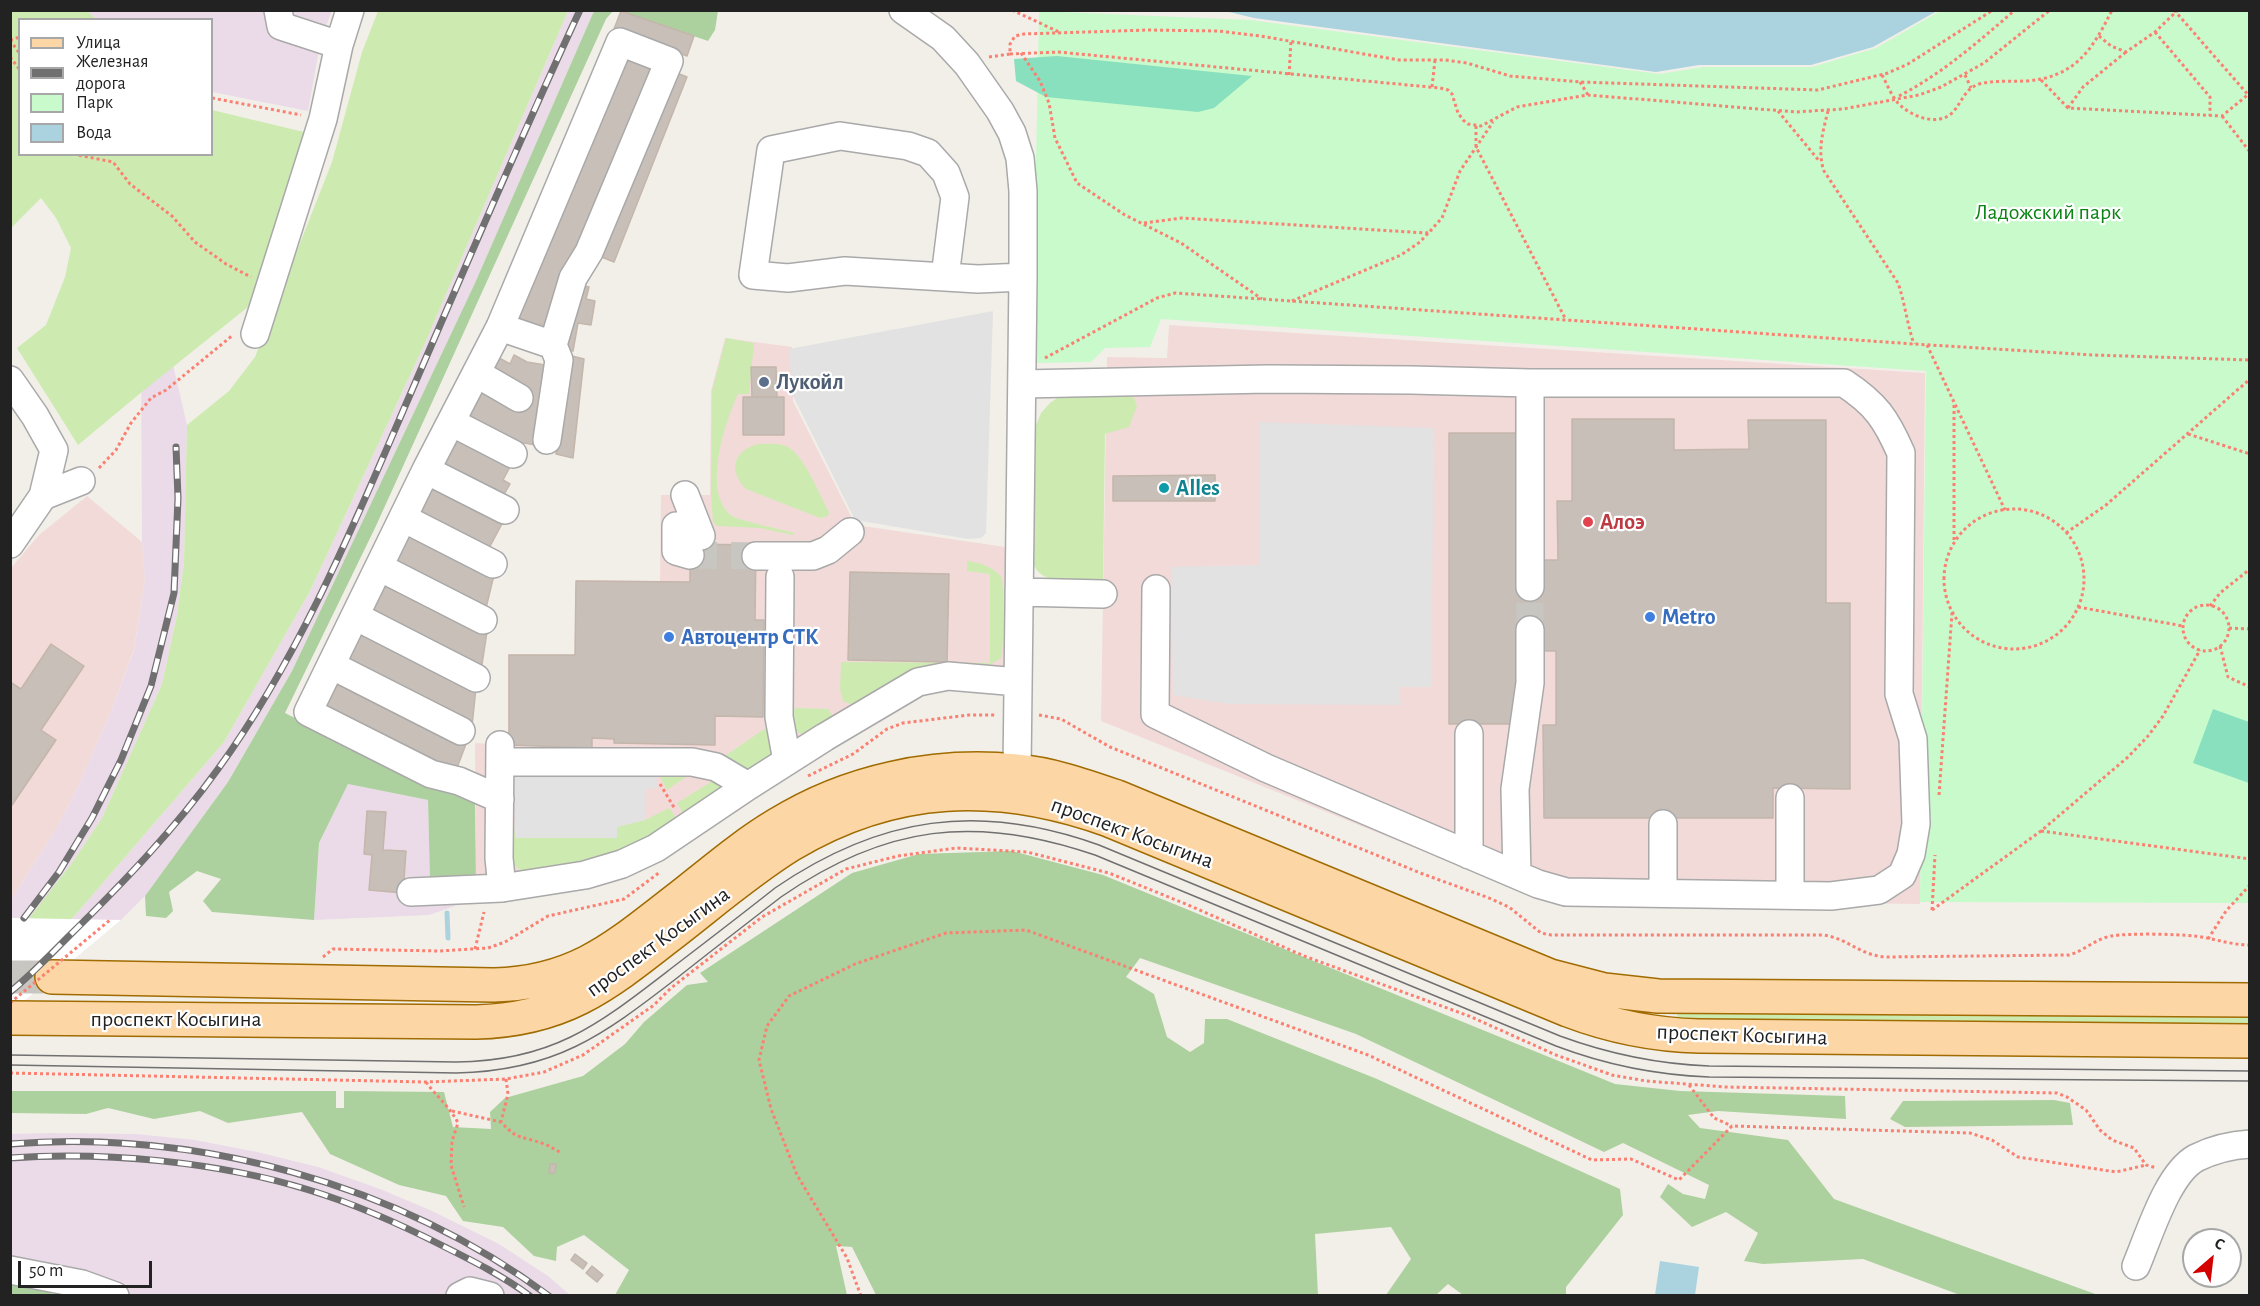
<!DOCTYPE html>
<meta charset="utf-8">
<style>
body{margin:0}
#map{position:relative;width:2260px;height:1306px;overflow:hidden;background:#f2efe9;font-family:"Alegreya Sans",sans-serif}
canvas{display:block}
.frame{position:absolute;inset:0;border:12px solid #222;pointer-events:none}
.legend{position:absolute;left:18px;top:18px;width:195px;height:138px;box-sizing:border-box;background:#fff;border:2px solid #a7a7a7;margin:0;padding:8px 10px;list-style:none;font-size:18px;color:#222}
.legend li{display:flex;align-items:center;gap:12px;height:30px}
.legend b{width:30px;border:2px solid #a7a7a7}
.north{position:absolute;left:2182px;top:1228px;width:60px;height:60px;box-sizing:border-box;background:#fff;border:2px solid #a7a7a7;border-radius:50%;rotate:28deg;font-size:16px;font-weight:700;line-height:24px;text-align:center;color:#222}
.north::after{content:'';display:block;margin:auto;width:21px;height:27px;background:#d40000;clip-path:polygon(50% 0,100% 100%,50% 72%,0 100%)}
.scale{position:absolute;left:18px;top:1261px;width:134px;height:27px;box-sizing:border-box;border:3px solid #222;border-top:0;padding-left:8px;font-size:18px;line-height:21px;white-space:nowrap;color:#222;-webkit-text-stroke:4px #fff;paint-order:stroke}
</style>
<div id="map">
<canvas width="2260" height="1306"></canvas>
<div class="frame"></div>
<ul class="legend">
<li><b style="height:8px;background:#fcd6a4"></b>Улица</li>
<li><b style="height:8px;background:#707070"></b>Железная дорога</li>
<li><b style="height:16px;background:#c8facc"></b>Парк</li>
<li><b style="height:16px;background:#aad3df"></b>Вода</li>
</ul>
<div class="north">С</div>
<div class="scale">50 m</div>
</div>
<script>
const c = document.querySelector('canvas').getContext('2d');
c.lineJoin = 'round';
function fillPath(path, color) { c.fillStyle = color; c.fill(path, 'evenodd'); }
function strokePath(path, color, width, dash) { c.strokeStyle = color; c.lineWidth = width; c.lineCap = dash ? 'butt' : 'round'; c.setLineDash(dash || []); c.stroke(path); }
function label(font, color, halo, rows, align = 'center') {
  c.font = font + ' "Alegreya Sans",sans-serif'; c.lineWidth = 4.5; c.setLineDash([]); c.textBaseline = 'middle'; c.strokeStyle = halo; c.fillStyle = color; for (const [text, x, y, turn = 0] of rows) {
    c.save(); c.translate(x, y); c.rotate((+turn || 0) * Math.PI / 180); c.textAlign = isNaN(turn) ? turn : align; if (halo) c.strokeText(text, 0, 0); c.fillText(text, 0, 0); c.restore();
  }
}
const commercial = new Path2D(`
 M1169 325 1925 373 1920 904 1542 899 1101 721 1107 357 1167 358Z
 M725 338 792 347 793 401 854 522 863 526 1005 547 1004 668 949 670 654 844 476 883 475 743 508 745V654L575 655 576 580 660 581 661 495H710L711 391Z
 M87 496 142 542 145 579 134 649 112 709 79 785 55 831 11 900V568L39 535Z`);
const industrial = new Path2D(`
 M88 11H332L321 39 308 111 212 92V20L96 19Z
 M568 11H594L475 283 292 671 228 782 145 896 121 920 11 1012 10 944 52 942 224 742 310 591 425 343Z
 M168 343 187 425 184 562 177 615 162 684 102 818 72 863 11 943V900L55 831 79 785 112 709 134 650 145 579 142 542 141 350Z
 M348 784 428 800 430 882 478 898 429 915 314 920 319 843Z
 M50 1133 136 1134 195 1140 257 1152 318 1167 380 1189 430 1210 499 1244 548 1276 570 1295 70 1296 11 1280 10 1134Z`);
const grass = new Path2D(`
 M11 11H88L96 19 20 20V154H212V110L304 132 253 303 143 391 78 445 17 348 46 325 65 277 71 248 56 218 41 198 11 228Z
 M378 11H568L425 343 310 591 224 742 52 942 10 943 72 863 102 818 162 684 177 615 184 562 187 425 229 391 255 357 332 162 362 52Z
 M726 338 754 343 749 394H738C725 422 701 493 732 516 737 520 784 530 794 533L793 535 760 528 717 526 713 522 711 496 712 391Z
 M1128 393 1134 398 1137 406 1129 427 1105 434 1103 579C1083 579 1043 588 1034 565L1036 425 1041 413 1050 403 1060 396Z
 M758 444C769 444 782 442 791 449 807 462 819 494 829 512L828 516 820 518 746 489C728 470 733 451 758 444Z
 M967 561C980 563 993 566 1001 577 1005 584 1004 648 1001 658L986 667 855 706 843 701 840 689 841 662 990 663V574L967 571Z
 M796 708 828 709 833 717C821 725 805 743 793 728L792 712Z
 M773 723 774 748 769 761 746 772 722 758Z
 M657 771 686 774V777L667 790Z
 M719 777 728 785 686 818 677 803Z
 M669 808 680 823 621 855 527 874C504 862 508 849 507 826L514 825 515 838H616L617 827 645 820Z
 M1677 1012 2249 1016 2250 1026 1677 1022Z`);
const forest = new Path2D(`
 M594 11H613L606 19 375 528 285 713 424 783 475 803 476 883 430 882 428 800 348 784 319 843 314 920 212 912 203 901 221 879 197 871 169 892 173 911 166 918 146 916 145 896 228 782 292 671 475 283Z
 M620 11H718L715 30 708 41Z
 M1012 851 1103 875 1615 1084 1680 1091 1845 1096 1846 1119 1718 1111 1688 1115 1700 1128 1788 1140 1834 1199 2098 1295H1960L1863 1259 1763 1264 1744 1261 1758 1233 1726 1212 1692 1227 1660 1197 1668 1184 1683 1194 1705 1199 1709 1185 1623 1143 1604 1152 1356 1034 1140 958 1126 977 1154 994 1167 1037 1190 1052 1204 1043 1205 1019H1227L1377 1079 1620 1189 1623 1215 1566 1287V1295H1463L1448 1284 1436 1295H1386L1411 1259 1391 1227 1315 1234 1318 1295H876L852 1247 836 1246 847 1295H615L629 1270 584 1235 557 1247 556 1261 534 1256 503 1227 463 1221 446 1196 399 1185 330 1154 302 1112 228 1123 200 1111 154 1119 108 1108 86 1114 11 1113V1091H336V1108H344V1091L444 1092 453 1127 491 1129 490 1112 505 1098 583 1076 625 1044 644 1022 687 985 708 982 700 973 852 873 919 854Z
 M2054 1100 2070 1103 2073 1125 1905 1127 1890 1119 1903 1101Z
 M10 1285 34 1288 57 1295H11Z`);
const park = new Path2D(`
 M1039 11 1250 20 1659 74 1703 67H1812L1876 48 1940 11H2249V903L1920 902 1926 371 1161 319 1150 347 1105 348 1091 362 1032 363Z`);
const pitch = new Path2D(`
 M1057 56 1252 76 1214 108 1198 112 1046 97 1016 81 1014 59Z
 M2213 709 2249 722V783L2193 763Z`);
const parking = new Path2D(`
 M993 311 986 533 981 538 968 539 855 520 793 396 789 349Z
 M1260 422 1434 428 1431 687H1399L1401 705 1228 704 1173 695 1171 567 1260 565Z
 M514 749 656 771 657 788 645 789V820L617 827V838H515Z`);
const water = new Path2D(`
 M1225 11 1937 10V11L1873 47 1811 65H1699L1656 72 1254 18Z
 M1660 1261 1699 1267 1695 1295H1655Z`);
const pier = new Path2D(`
 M11 918 121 920 11 1012Z`);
const stream = new Path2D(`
 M447 913 448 938`);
const building = new Path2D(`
 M621 11 694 36 687 56 614 29Z
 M621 53 655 67 581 255 573 252 547 329 517 317Z
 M672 71 687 77 614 262 599 256Z
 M577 284 589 287 586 299 595 301 591 325 578 323 573 351 564 349Z
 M494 355 510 364 514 355 527 362 551 366 536 445 518 442 461 417Z
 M572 356 584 359 573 458 556 454Z
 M751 367H776L777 397H752Z
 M743 397H784V435H743Z
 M1572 419H1674V450L1749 449 1748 420H1826V603H1850V789L1773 788V818H1544L1543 725H1556V651H1539L1518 724H1449V433H1520L1540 560H1558L1557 501H1572Z
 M452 435 511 465 503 480 510 484 501 500 436 465Z
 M1215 475V501H1113V476Z
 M429 482 504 520 487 552 412 514Z
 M405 532 494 575 485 612 390 564Z
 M690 544 756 545 755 620H764L763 717 715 716V745L614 743V739L592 738V748L509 745V655H575L576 581 690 582Z
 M850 572 949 574 947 662 848 660Z
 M384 580 487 632 481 671 367 612Z
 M357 628 476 688 472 726 340 660Z
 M51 644 84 666 41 730 56 740 10 808V682L21 689Z
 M336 678 466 744 455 773 320 710Z
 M367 811 386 812 383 850 406 851 403 893 369 890 372 855 364 854Z
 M550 1164H556L555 1173H549Z
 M575 1254 587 1263 583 1269 571 1260Z
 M592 1266 603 1275 597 1282 586 1273Z`);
const minorTunnel = new Path2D(`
 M690 555 756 556
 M1530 630V587`);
const majorTunnel = new Path2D(`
 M10 977H52`);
const path = new Path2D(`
 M1012 10 1059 32
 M2174 10 2250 97
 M2155 32 2210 97V116
 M2099 36 2111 46 2126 52 2155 32 2178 10
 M10 40 20 54
 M10 40 20 37
 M1021 53 1040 81 1049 103 1055 138 1077 183 1125 215 1181 243 1262 299
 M1010 54 1058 52 1440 88 1448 90 1452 94 1458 113 1463 120 1468 124 1481 126 1517 107 1588 95 1796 112 1843 109 1919 95 1941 87 1984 63 2050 10
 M10 57 20 70
 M989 57 1010 54V44L1015 36 1024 34 1148 30 1218 31 1260 36 1399 60H1445L1467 63 1510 76 1580 82 1818 90 1888 73 1908 64 1993 10
 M1289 75 1291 41
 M1882 75C1887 84 1891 95 1898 103 1910 116 1937 127 1952 113 1962 103 1964 89 1979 84 1994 80 2010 82 2025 81 2074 78 2092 51 2112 10
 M1965 75 1971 88
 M2041 80 2068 108 2222 116 2250 93
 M1580 82 1588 95
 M1432 87 1435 60
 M1899 96C1943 73 1978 42 2015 10
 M212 98 301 115
 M2068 108 2083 87 2126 52
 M1778 111 1820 162
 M1828 111C1823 131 1817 151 1824 171L1898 283C1905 303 1907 324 1914 344
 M2222 116 2250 152
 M1476 126V147L1566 320
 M73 154 113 162 130 184 172 216 195 242 226 264 251 277
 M1144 223 1182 218 1426 233 1432 230
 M1292 301 1401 255 1420 242 1442 218 1460 171 1493 122
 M1927 345 2005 510
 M1045 358 1157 298 1175 293 1914 344 2093 355 2250 360
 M1954 405V542
 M2188 434 2250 454
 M99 468 116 450 131 423 151 398 166 390 233 335
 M1944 579a70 70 0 1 1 140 0a70 70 0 1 1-140 0Z
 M2066 533 2106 505 2250 379
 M2183 628a23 23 0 1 1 46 0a23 23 0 1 1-46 0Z
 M2210 606 2220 593 2250 569
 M2078 607 2183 626
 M2229 628 2250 629
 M2220 646 2228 677 2250 687
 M1039 715 1061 719 1110 747 1423 874 1489 898 1509 907 1541 933 1551 935H1822C1846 937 1859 955 1885 957L2069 955C2084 951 2095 939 2111 936 2131 933 2174 934 2195 936 2213 938 2230 945 2250 945
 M808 776 853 754 887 729 903 723 969 715H996
 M660 784 675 809
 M1939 795 1952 613
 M2041 831 2250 859
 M1932 910 2041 831 2128 757 2148 736 2163 716 2200 650
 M1932 910 1935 855
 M10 918H11
 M2208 939 2226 911 2250 885
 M475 949 484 912
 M323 957 333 949 440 951 488 948 505 942 548 916 624 899 660 872
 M10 1073 426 1082 506 1079 544 1072 583 1055 654 1005 671 988 762 917 846 869 898 856 956 848 1027 852 1109 873 1186 904 1304 956 1469 1016 1556 1055 1612 1075 1646 1081 1726 1087 2057 1093 2067 1097 2086 1110 2100 1130 2112 1140 2134 1148 2146 1165 2157 1168
 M506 1079 508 1094 501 1122C519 1142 522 1135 544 1144 550 1146 555 1150 562 1153
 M426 1082C436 1096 450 1107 458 1123L452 1141 451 1165 464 1207
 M1689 1085 1714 1118 1732 1126
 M452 1111 501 1122
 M861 1296 847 1258 797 1175 771 1109 759 1060 767 1026 789 996 855 964 946 933 1026 930 1368 1055 1592 1160 1631 1159 1679 1180 1732 1126 1970 1133 1992 1140 2018 1157 2116 1172 2146 1165`);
const minor = new Path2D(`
 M278 10 281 26 339 45
 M903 10 943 38 967 64 1000 111 1012 133 1020 158 1023 191V277L1017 771
 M945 277 845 271 788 278 753 275 771 150 840 136 908 146 928 153 946 173 955 197 945 277 978 279 1023 277
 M500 327 553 345
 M255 334 323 119 339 45 350 10
 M476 373 519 398
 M10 380 35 416 54 450 43 496 10 544
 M1530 383V587
 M1022 384 1268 379 1411 380 1530 383H1844C1876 404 1886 419 1901 453L1899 694 1913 739 1916 824 1911 854 1902 875 1879 890 1831 896 1566 892 1538 884 1266 768 1155 714 1156 589
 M451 422 513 454
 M426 470 505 510
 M685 495 701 536
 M43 496 81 481
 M403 518 493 564
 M676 526V551L690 555
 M756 556H813L828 550 850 532
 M379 567 483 620
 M780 577 779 717 787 761
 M1019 592 1103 594
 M355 616 476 678
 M331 665 461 731
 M1469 734V855
 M500 745 499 858 502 888 585 875 622 864 656 848 748 786 825 737 918 682 948 676 1018 682
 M500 762H692L716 767 748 786
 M500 799 459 781 431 774 308 712 426 470 500 327 620 42 669 61 589 252 573 278 553 345 559 360 547 440
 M1517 875 1515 789 1530 683V630
 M411 892 502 888
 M1663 892V824
 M1790 895V798
 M2136 1266C2149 1236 2167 1174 2196 1158 2212 1150 2232 1145 2250 1144
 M10 1270 82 1284 115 1296
 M460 1296 470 1291 490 1296`);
const major = new Path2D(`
 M52 977 494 985C577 983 617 946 679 898 711 873 742 846 777 825 848 781 933 763 1016 771 1051 774 1085 786 1117 797L1550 976 1604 990 1658 996 2250 1000
 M10 1018 476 1022C563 1020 605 986 670 935 709 905 748 871 790 845 893 783 998 780 1109 820L1568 1010C1610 1026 1653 1035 1699 1036L2250 1041`);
const tram = new Path2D(`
 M10 1055 456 1062C554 1061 599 1024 673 967 707 941 741 915 775 888 880 816 979 802 1099 845L1560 1036C1609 1054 1657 1064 1709 1066L2250 1071
 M10 1065 456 1073C555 1071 602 1036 677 978 711 951 746 924 781 897 885 825 976 814 1095 855L1556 1046C1606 1065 1656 1075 1709 1077L2250 1081`);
const rail = new Path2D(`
 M24 918 59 872 92 818 121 760 151 686 174 593 178 498 176 447
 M10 992C31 975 50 955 69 936 122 884 175 829 218 769 296 662 351 532 403 411 461 277 518 143 580 10
 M10 1144C197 1129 398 1184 549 1296
 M10 1158C104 1151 219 1162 309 1190 355 1204 400 1224 443 1246 473 1261 503 1276 530 1296`);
const pathBridge = new Path2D(`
 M10 1003 110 920`);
const markers = [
 [764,382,6,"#5c6f8a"],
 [1164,488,6,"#0f9aa8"],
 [1588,522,6,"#e0444e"],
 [1650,617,6,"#3f7fe0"],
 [669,637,6,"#3f7fe0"]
];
const parkNames = [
 ["Ладожский парк",2048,212]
];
const serviceNames = [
 ["Лукойл",776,382]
];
const cultureNames = [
 ["Alles",1176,488]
];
const healthNames = [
 ["Алоэ",1600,522]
];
const shopNames = [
 ["Metro",1662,617],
 ["Автоцентр СТК",681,637]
];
const streetNames = [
 ["проспект Косыгина",1132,833,20],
 ["проспект Косыгина",658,942,-36],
 ["проспект Косыгина",176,1019],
 ["проспект Косыгина",1742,1035,2]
];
fillPath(commercial, '#f2dad9');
fillPath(industrial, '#ebdbe8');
fillPath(grass, '#cdebb0');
fillPath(forest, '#add19e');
fillPath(park, '#c8facc');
fillPath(pitch, '#88e0be');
fillPath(parking, '#e2e2e2');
fillPath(water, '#aad3df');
fillPath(pier, '#fff');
strokePath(stream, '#aad3df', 5);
fillPath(building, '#c7bfb8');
strokePath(building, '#c4b6ab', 1.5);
strokePath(minorTunnel, '#c8c6c1', 27, [27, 14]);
strokePath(majorTunnel, '#c8c6c1', 33, [33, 16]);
strokePath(minor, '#a9a9a9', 30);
strokePath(major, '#a06b00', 36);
strokePath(path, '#fa8072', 3, [3, 3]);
strokePath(minor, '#fff', 27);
strokePath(major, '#fcd6a4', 33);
strokePath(tram, '#707070', 1.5);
strokePath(rail, '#707070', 7);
strokePath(rail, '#fff', 4.5, [14]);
strokePath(pathBridge, '#fa8072', 3, [3, 3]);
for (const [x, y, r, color] of markers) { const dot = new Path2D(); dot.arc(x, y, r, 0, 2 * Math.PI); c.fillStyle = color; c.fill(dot); strokePath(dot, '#fff', 2); }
label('22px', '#0c8416', '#fff', parkNames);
label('bold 22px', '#4e5e75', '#fff', serviceNames, 'left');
label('bold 22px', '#0d838f', '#fff', cultureNames, 'left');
label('bold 22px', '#be3a42', '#fff', healthNames, 'left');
label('bold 22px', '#366cbe', '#fff', shopNames, 'left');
label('22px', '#222', '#fff', streetNames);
</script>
